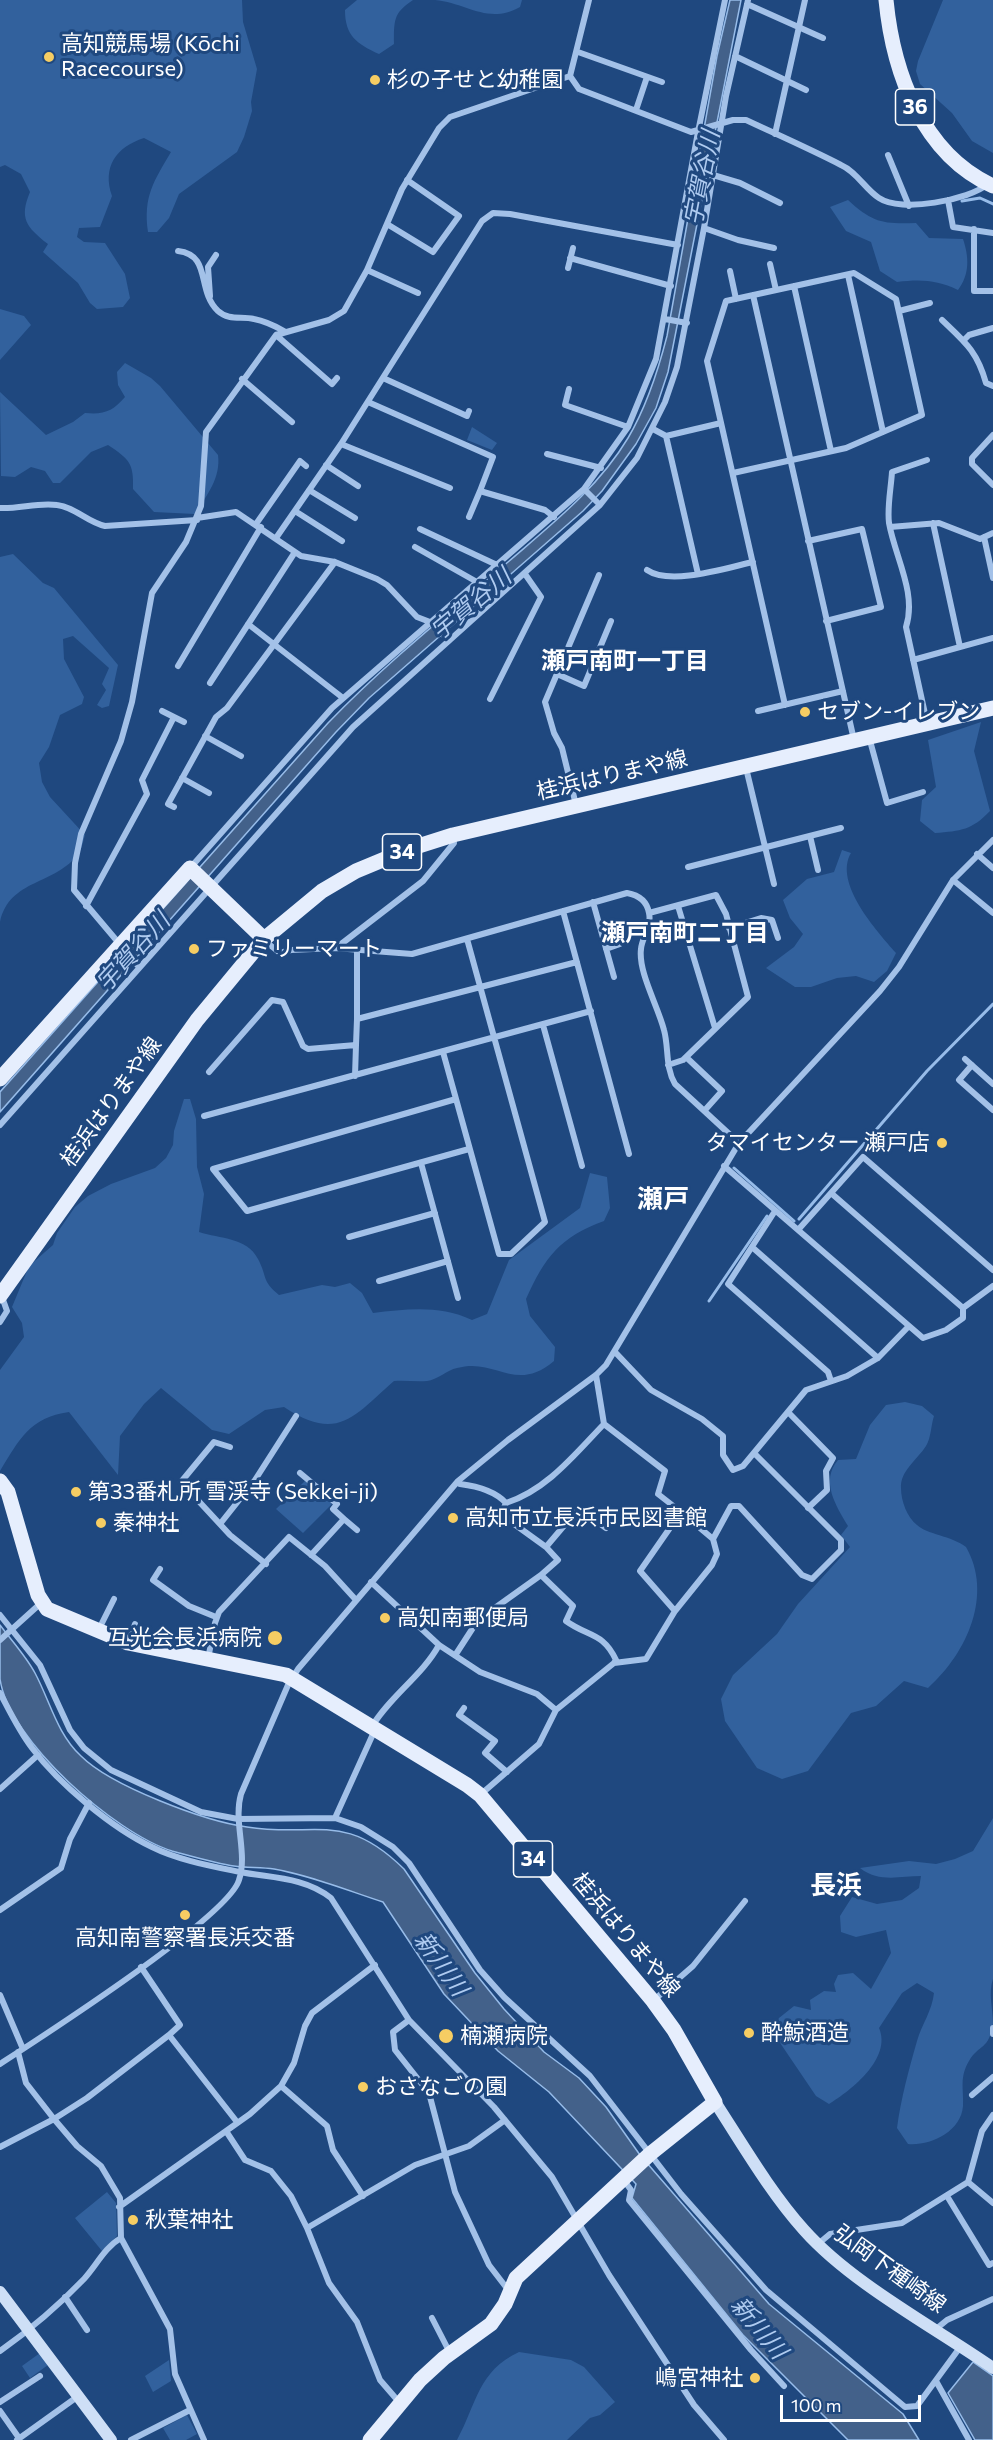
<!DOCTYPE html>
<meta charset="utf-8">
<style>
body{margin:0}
#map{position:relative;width:993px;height:2440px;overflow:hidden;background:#1f487f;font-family:Commissioner,sans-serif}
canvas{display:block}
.scale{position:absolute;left:780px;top:2395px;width:141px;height:27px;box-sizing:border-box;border:3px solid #fff;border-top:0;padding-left:8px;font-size:18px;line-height:21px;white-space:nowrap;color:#fff;-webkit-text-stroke:4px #1f487f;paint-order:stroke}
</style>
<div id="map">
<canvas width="993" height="2440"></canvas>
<div class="scale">100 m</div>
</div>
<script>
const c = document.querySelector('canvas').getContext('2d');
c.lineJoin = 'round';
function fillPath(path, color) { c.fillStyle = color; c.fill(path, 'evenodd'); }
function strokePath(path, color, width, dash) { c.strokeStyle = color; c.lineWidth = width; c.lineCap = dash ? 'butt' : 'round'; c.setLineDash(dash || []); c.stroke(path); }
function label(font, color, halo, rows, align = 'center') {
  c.font = font + ' Commissioner,"Noto Sans JP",sans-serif'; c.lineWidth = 6; c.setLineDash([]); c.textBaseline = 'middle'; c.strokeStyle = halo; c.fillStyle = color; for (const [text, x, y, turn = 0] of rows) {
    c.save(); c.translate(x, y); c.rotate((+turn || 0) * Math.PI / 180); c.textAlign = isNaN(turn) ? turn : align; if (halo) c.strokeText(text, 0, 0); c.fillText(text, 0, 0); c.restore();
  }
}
const green = new Path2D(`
 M0 0H242L243 22 257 69 251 102 252 111 244 137 237 152 179 194 169 218 157 232H148C143 196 154 181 171 152L144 138C116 147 102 167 112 196L100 227 79 228 77 237 84 242 105 243 125 274 130 298 123 307 97 309 90 303 78 283 43 252 48 244C26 227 19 218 30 192L21 174 5 165 0 167Z
 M357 0H413C393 13 394 21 394 44L379 54C357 44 345 36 345 10Z
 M435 0H522L520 7C488 25 467 3 435 0Z
 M943 0H993V153L972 141 952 113 920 84 916 71 918 61Z
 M848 200C873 223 883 224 916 223L929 238 963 239C969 257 970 274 958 290 937 280 921 279 897 282L880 271 871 242 846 231 830 207Z
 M0 309 24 316 31 325 0 360Z
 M125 363 151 378 160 386 218 455C221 478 207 495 195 514L154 512 133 489C134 463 129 459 108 445L91 452 60 483H53L45 471 31 467 15 477 1 476 0 392 46 435 73 422 85 413C104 415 113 411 125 397L118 385 117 372Z
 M472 427 497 443 492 450 467 440Z
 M13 554 43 583 54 588 118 665 109 706 102 708 97 705 106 690 102 684 109 668 73 636 63 639 64 659 84 697 82 704 60 715 49 747 39 763 42 782 50 797 85 835C83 841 82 848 79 853 55 886 10 878 0 922V557Z
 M981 722 974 751 990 811C972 830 961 831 935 833L920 821 922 800 936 787 928 740Z
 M842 850 851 853C833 883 877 931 896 953L887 971 874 982 856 976 837 978 811 987H795L766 968 794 947 803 934 790 918 783 900 807 879 834 872Z
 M184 1099H190L196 1119 197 1167 204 1194 199 1232C220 1239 247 1237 258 1259 268 1278 261 1280 279 1295L322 1285 335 1287 350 1283 362 1293 373 1313C407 1309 440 1305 472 1320L487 1314 509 1260 580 1208 590 1173 607 1177 610 1208 604 1221C560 1237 545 1257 526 1299L530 1316 555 1347 554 1361C515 1394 496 1357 457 1368 447 1370 437 1380 427 1381 416 1382 405 1380 394 1381 354 1416 338 1443 284 1407L265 1410 229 1434 212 1430 161 1388 144 1404 120 1436 118 1475 69 1412C30 1417 19 1440 0 1471V1370L24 1337 22 1323 12 1307 29 1266 53 1245 57 1233 75 1207 88 1196 111 1184 155 1168 166 1158 173 1145 174 1131Z
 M905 1402 922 1406 934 1416C931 1425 931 1438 926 1446 917 1460 900 1471 901 1488 901 1501 907 1517 917 1525 926 1534 952 1536 966 1547 993 1594 968 1652 928 1688L904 1681 876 1706 851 1713 808 1771 782 1779 757 1768 725 1721 721 1699 733 1675 777 1634 798 1604 850 1547 841 1535 848 1526C836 1506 820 1481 838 1460L856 1459 870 1425 886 1405Z
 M305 1481 332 1504 303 1533 276 1509Z
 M993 1818V1979C988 1993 993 2009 993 2024 989 2050 979 2044 969 2061 959 2078 964 2089 963 2106 961 2132 930 2146 908 2144L897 2128C901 2098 909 2069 917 2041 922 2024 932 2011 934 1993L917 1983 902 1993 879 2028C892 2058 852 2090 829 2104L816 2096 772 2031 779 2018 794 2006 811 2010 810 2000 824 1991 836 1992 834 1984 838 1975 853 1973 871 1989 891 1953 886 1930 856 1937 841 1932 840 1916 852 1897 877 1904 902 1900 919 1888 921 1876C900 1876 879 1883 860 1868L909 1861 936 1864 955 1859 973 1851Z
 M107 2192 116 2203 117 2236 102 2251 75 2218Z
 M519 2352 571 2360 584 2367 615 2402 600 2415 590 2418 567 2440H457C477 2403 478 2371 519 2352Z
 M40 2353 48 2365 30 2378 22 2366Z
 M169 2360 171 2381 153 2392 145 2376Z
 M187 2415 197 2434 186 2440H170L163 2428Z`);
const water = new Path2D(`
 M730 0H741L668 372 656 408 636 444 602 491 583 511 369 698 336 732 0 1112V1092L328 723C384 665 447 614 508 562 552 524 598 488 628 438 647 406 658 371 667 336L717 56Z
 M0 1625C11 1640 26 1656 35 1673 50 1701 57 1734 81 1756 111 1786 204 1821 247 1827 316 1838 344 1810 404 1869L475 1973 504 2009 544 2052 579 2078 606 2107 640 2155 769 2304 903 2414 919 2440H848L743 2335 632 2198 636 2184 549 2092 498 2051 444 1994 383 1902C349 1891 309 1875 274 1869 261 1867 247 1868 234 1866 218 1864 187 1855 172 1851 115 1833 9 1741 0 1679 0 1662 0 1642 0 1625Z
 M973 2362 993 2376V2440H975L948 2393Z`);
const stream = new Path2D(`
 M962 201 980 198 993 204
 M734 1168 794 1221
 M799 1219 927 1071 993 1004
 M709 1301 767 1216`);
const street = new Path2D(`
 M747 4 823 38
 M578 52 662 82
 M735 56 806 90
 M570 76 579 89 691 132 733 120H746C778 135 810 149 841 165 857 172 865 189 879 198 901 213 969 200 988 184
 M570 76 589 0
 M636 110 647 77
 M775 134 805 0
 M888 155 909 206
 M713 175 740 183 780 203
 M948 200 953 227 993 233
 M387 224 433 252 459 216 407 180
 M704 228 738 240 774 248
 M974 229V291H993
 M178 251C212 255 196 290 218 311 229 321 241 316 254 319 265 321 275 326 284 331
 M570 258 671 286
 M770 264 776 290
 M568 268 573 248
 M367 270 418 293
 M730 271 736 299
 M848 275 883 432
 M794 286 831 451
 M753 295 854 740
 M210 296 208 267 216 255
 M899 311 930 303
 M665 319 687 323
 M942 320C965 342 977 351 986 383L993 386
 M276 335 332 384 337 378
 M965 339 969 335 993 328
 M383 378 467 416 469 411
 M242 379 292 422
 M569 389 565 405 628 427
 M368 402 493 457 480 491 545 510 554 517
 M653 429 666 436 721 423
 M993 435 972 458V464L993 485
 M666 436 698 574
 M341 444 450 488
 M547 454 601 468
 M326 465 358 486
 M733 473 846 448 922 415 896 299 854 273 726 301 707 361 785 705
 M584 489 600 505
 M309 490 355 518
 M0 508C19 509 39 502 57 505 75 507 87 522 105 526L197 520
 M295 511 342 541
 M469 517 480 491
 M197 518 236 512 301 556 335 562 377 579 387 585 417 617 430 622 449 641
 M933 523 960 647
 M256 524 300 461 306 466
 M890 527 939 523 980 539 993 533
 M420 529 497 565
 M984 537 993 578
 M276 538 341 444 482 221 493 213 510 214 678 245
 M808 541 862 529 881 607 826 621
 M415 547 477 582
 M647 570C670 586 726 568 753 562
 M248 624 343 698
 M913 660 993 638
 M178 666 261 527
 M557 674 584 686 611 621
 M210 683 295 552
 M490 699 541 597 525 574
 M162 711 184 722
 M758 711 843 691
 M927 723 906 627C917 593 895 557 889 523 887 507 891 488 892 472L927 460
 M205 736 241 756
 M869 737 887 803 923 792
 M746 768 774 884
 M182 778 209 793
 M576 805 562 748 554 733 545 702 599 575
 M174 807 168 804 216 717 227 708 335 562
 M810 836 818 870
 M977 854 993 868
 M191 867 332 708 584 489 628 427 656 359 698 132 725 0
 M688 867 841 828
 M953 880 993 913
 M593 902 614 977
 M86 906 147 794 142 780 174 717
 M678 906 715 1028
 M563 911 629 1154
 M649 913 716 895 726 914 748 997 683 1060 668 1065
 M729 928 761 918 772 920 778 938
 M265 941 280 953 291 950 335 948 412 954 627 893C638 895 647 901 649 913 652 926 642 937 641 949 638 972 658 1006 664 1030 669 1048 665 1067 675 1084L739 1143
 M336 948 423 881 454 843 453 835
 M357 949V1019L577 962
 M606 949 620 944
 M139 967 74 890 75 863 81 834 121 741 132 702 152 593 186 542 201 506 206 432 276 335 329 320 344 311 367 270 402 189 439 128 450 117 570 76
 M543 1025 582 1166
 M443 1052 499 1254H511L545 1222 467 939
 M686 1057 722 1091 705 1110
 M965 1059 993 1084
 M972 1065 959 1080 993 1110
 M209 1072 272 1000 283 1002 303 1046 308 1049 356 1045 357 1019
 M355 1076 356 1045
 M456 1099 213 1169 247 1211 469 1149
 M204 1116 591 1011
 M0 1125 353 727 600 505 637 458 665 402 677 367 704 228 726 96 748 0
 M421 1163 458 1298
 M724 1166 923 1338 946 1330 963 1318V1308L993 1286
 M831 1193 963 1308
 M775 1211 728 1284 828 1372 831 1381
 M798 1230 863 1157 993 1270
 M349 1237 435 1213
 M752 1247 878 1358
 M379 1281 448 1261
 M0 1322 7 1311 2 1297
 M615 1352 651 1390 702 1419 723 1436V1455L733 1470 743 1466 806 1390 847 1376 878 1358 909 1326
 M596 1375 604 1424 665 1471 658 1494 681 1512
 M788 1412 833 1458 826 1471 827 1490 808 1508
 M230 1447 214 1442 181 1482 230 1535 266 1564
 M300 1473 337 1504 333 1509 344 1519 311 1555
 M458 1481 460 1484C476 1486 494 1490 506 1503 547 1490 575 1454 604 1424
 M506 1503 503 1510 510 1521 546 1547 579 1508 606 1528
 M344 1519 357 1530
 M220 1524 255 1480 296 1416
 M546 1547 558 1560 541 1575 573 1606 566 1621C588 1637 603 1632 616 1660L614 1663
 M160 1569 153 1580 189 1606 216 1617
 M371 1582 439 1645 480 1672 537 1694 556 1710
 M675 1611 640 1571 681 1512 713 1539
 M0 1615 40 1665 70 1730 84 1748 111 1770 201 1812 238 1819 335 1818 361 1827 393 1847 409 1863 480 1970 504 1997 590 2076 681 2194 766 2290 905 2407 917 2406 961 2346
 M98 1631 114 1599
 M0 1640 41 1603
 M129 1642 135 1624
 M456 1654 478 1620 541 1575
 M208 1659 215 1623 219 1612 289 1537 325 1566 356 1600
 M0 1693C10 1712 19 1731 32 1748 59 1784 112 1828 152 1847 178 1860 211 1866 240 1872 271 1878 305 1877 331 1898L409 2020 494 2107 552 2177 609 2275 694 2405 724 2440
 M464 1708 459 1715 495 1741 485 1753 507 1772
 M0 1789 38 1755
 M480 1795 539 1744 556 1710 614 1663 646 1659 675 1611 712 1565 717 1554 713 1539 731 1506H739L802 1575 812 1579 841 1550V1540L754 1453
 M335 1818 373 1734 371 1728C390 1696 422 1676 439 1645
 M0 1910 61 1868 70 1839 89 1803
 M141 1967 180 2025 169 2035 237 2122
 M0 1995 23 2049
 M654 2000 693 1966 745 1901
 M409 2020 393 2032 395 2050 429 2093 455 2192 489 2265 509 2291
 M993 2028V2034
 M18 2052 26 2083 54 2119 87 2098 169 2035
 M0 2064C40 2038 228 1917 239 1880 248 1853 233 1822 241 1794L288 1685 298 1669 458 1481 508 1440 596 1375 606 1365 739 1143 880 991 899 967 953 880 993 840
 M281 2086 327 2126 333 2150 363 2196
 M972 2095 993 2077
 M226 2131 245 2160 271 2171 291 2196 307 2228 329 2283 357 2322 380 2380 399 2402
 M0 2147 54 2119 77 2146 101 2166 120 2198 121 2238 170 2329 175 2374 204 2440
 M623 2179 631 2190 629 2200 751 2350 784 2386
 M968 2182 993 2203
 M947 2196 989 2265 993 2263
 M119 2207 250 2114 281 2086 294 2063 305 2026 312 2013 375 1965
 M307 2228 415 2165 469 2146 505 2120
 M818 2244 830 2234 902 2223 968 2182 982 2131 993 2115
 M65 2297 87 2330
 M432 2318 450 2353
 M936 2329 947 2320 993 2299
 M0 2351C30 2330 58 2306 84 2279 96 2266 105 2247 121 2238
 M936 2381 969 2440
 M0 2402 40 2376
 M0 2411 19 2438
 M17 2440 77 2397
 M131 2440 190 2410`);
const secondary = new Path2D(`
 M715 2102C743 2145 770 2192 804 2230 851 2283 934 2327 993 2368
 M0 2292 111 2440`);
const primary = new Path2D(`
 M886 0C893 72 922 154 993 186
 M0 1079 190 868 264 939
 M0 1296 197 1020 264 939 322 891 356 871 409 849 453 835 993 708
 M0 1481 8 1492 38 1595 47 1609 128 1643 286 1675 467 1785 480 1795 653 2001 674 2030 715 2102 650 2154 516 2278 505 2304 491 2324 444 2358 420 2380 370 2440`);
const markers = [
 [49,57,6,"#f6cd63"],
 [375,80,6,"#f6cd63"],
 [805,712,6,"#f6cd63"],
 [194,949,6,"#f6cd63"],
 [942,1143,6,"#f6cd63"],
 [76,1492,6,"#f6cd63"],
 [453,1518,6,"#f6cd63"],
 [101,1523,6,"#f6cd63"],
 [385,1618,6,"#f6cd63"],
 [275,1638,8,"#f6cd63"],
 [185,1915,6,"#f6cd63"],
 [749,2033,6,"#f6cd63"],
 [446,2036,8,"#f6cd63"],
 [363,2087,6,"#f6cd63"],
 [133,2220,6,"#f6cd63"],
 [755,2378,6,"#f6cd63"]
];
const shields = [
 [915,107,39],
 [402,852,39],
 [533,1859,39]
];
const shieldNames = [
 ["36",915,107],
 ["34",402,852],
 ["34",533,1859]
];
const poiNames = [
 ["高知競馬場 (Kōchi",61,44],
 ["Racecourse)",61,69],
 ["杉の子せと幼稚園",387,80],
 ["セブン-イレブン",817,712],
 ["ファミリーマート",206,949],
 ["タマイセンター 瀬戸店",930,1143,"right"],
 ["第33番札所 雪渓寺 (Sekkei-ji)",88,1492],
 ["高知市立長浜市民図書館",465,1518],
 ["秦神社",113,1523],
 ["高知南郵便局",397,1618],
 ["互光会長浜病院",262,1638,"right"],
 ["高知南警察署長浜交番",185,1938,"center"],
 ["酔鯨酒造",761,2033],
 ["楠瀬病院",460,2036],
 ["おさなごの園",375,2087],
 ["秋葉神社",145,2220],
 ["嶋宮神社",743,2378,"right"]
];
const streetNames = [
 ["桂浜はりまや線",612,775,-13],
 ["桂浜はりまや線",111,1102,-54],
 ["桂浜はりまや線",626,1935,50],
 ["弘岡下種崎線",890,2269,36]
];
const waterNames = [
 ["宇賀谷川",702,178,-79],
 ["宇賀谷川",471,604,-40],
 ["宇賀谷川",133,952,-48],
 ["新川川",441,1964,54],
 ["新川川",759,2328,50]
];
const neighbourhoodNames = [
 ["瀬戸南町一丁目",625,661],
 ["瀬戸南町二丁目",685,933]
];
const quarterNames = [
 ["瀬戸",663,1199],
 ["長浜",836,1885]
];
fillPath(green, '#32619d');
fillPath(water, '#43618a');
strokePath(water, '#97bce9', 1.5);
strokePath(stream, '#97bce9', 3);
strokePath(street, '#a3c1e8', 6);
strokePath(secondary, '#cedff6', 12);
strokePath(primary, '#e6eefd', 15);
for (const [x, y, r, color] of markers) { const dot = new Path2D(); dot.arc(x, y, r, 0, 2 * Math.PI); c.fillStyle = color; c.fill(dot); strokePath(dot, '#1f487f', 2); }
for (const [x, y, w] of shields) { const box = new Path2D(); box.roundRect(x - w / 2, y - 18, w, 36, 4.5); c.fillStyle = '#1f487f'; c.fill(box); strokePath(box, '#fff', 1.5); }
label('bold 21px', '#fff', null, shieldNames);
label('22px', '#fff', '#1f487f', poiNames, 'left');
label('22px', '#fff', '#1f487f', streetNames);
label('italic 24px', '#afcbf0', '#1f487f', waterNames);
label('bold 24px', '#fff', '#1f487f', neighbourhoodNames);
label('bold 26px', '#fff', '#1f487f', quarterNames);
</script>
